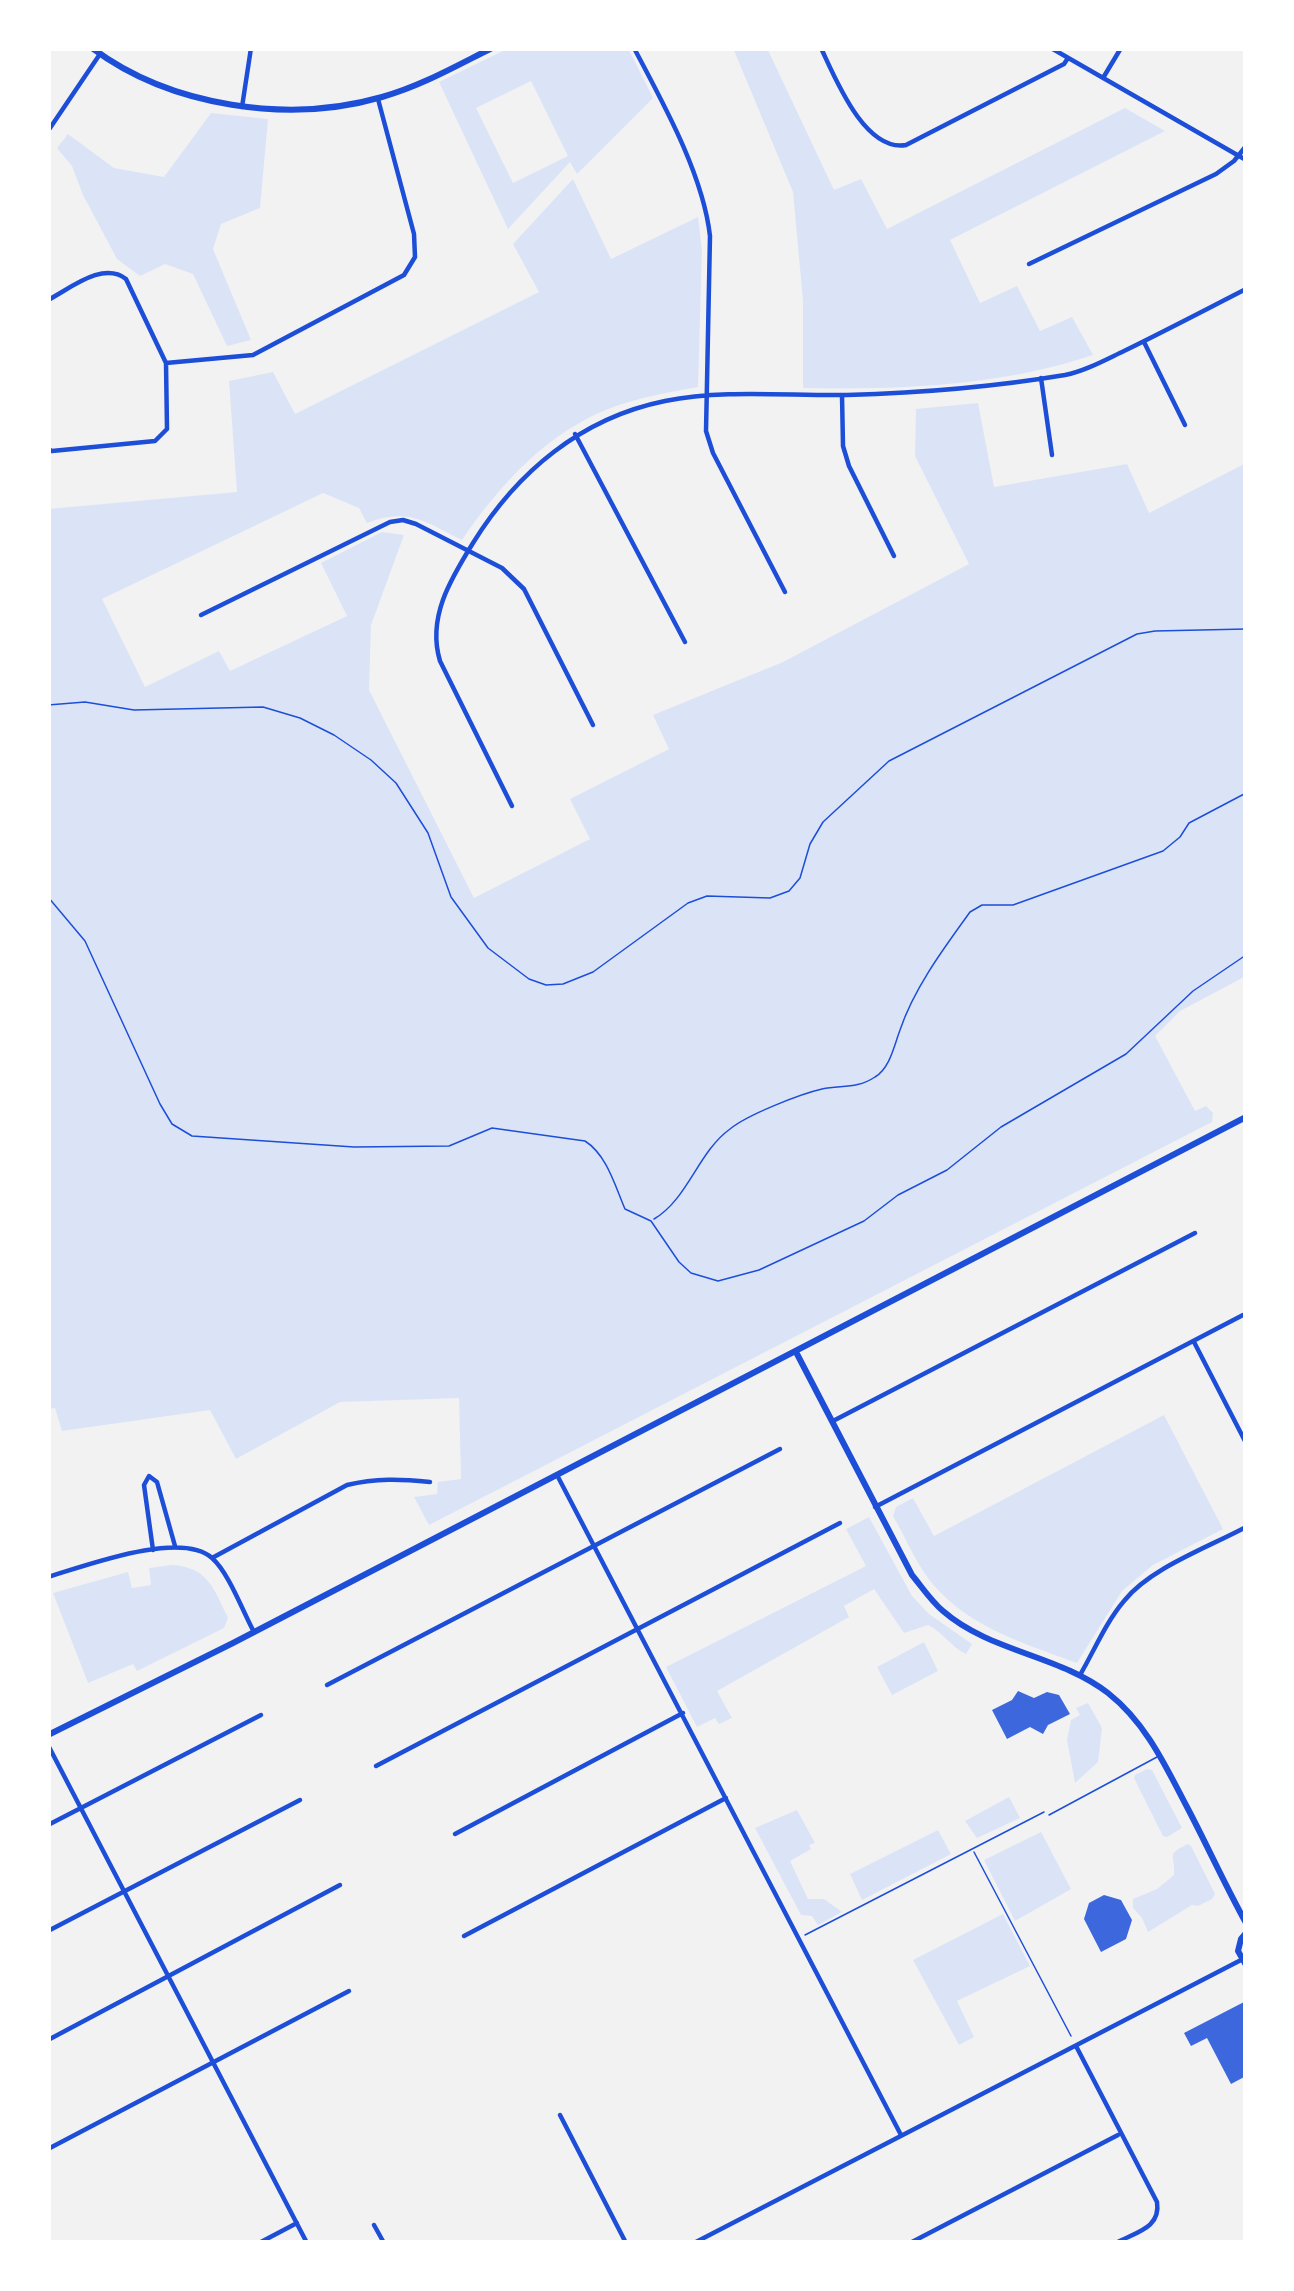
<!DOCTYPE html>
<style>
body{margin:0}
#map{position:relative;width:1294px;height:2291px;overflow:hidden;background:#f2f2f2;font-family:"Archivo Narrow",sans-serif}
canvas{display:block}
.frame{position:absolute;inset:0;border:51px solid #fff;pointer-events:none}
</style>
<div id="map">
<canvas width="1294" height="2291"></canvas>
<div class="frame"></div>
</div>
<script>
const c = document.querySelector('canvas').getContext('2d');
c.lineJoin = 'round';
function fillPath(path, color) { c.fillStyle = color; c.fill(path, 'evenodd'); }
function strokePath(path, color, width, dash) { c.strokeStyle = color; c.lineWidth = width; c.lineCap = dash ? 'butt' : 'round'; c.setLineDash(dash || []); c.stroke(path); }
const green = new Path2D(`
 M509 48H628L653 98 577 174 570 162 508 229 439 82ZM531 81 568 156 513 183 476 108Z
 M733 48H767L834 190 861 179 887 229 1125 108 1165 131 950 240 980 303 1017 286 1040 331 1072 317 1093 355C1001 386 899 390 803 388V301L793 192Z
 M211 113 268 119 260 208 221 224 213 249 251 340 227 346 193 274 165 264 140 276 117 259 83 195 72 166 57 148 68 134 114 168 164 177Z
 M573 179 611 259 698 217 702 250 698 387C671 392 642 397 616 406 549 430 501 483 462 540 426 522 408 507 367 523L359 508 323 493 102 599 145 687 219 651 230 671 347 616 321 563 382 532 404 535 371 625 369 690 474 898 590 839 570 799 669 749 653 715 783 662 969 564 915 456 916 409 978 403 994 487 1127 464 1149 513 1246 463V976L1180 1011 1155 1036 1195 1111 1206 1106 1213 1113 1212 1122 429 1525 414 1497 437 1494 438 1482 461 1479 459 1398 340 1402 236 1459 210 1410 62 1431 55 1408 48 1409V509L237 492 229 381 273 372 295 414 539 292 513 244Z
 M1164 1415 1223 1529 1153 1565 1122 1591 1077 1663C1020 1642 961 1625 925 1574 913 1556 904 1535 893 1516L896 1507 913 1498 934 1536Z
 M869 1517 912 1596 929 1614 972 1644 966 1654C952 1648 943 1632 928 1625L904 1633 874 1589 844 1606 849 1617 717 1691 732 1718 719 1724 715 1718 697 1727 666 1667 866 1566 846 1529Z
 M172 1565C208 1567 214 1589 228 1618L224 1628 137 1671 133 1664 88 1683 53 1593 128 1572 132 1588 151 1585 149 1568Z
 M924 1642 938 1671 892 1695 877 1667Z
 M1088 1703 1102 1728 1098 1762 1075 1783 1067 1740 1071 1720 1080 1715 1076 1708Z
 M1147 1769 1152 1770 1182 1828 1167 1837 1163 1836 1134 1778 1135 1775Z
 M1009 1797 1020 1818 977 1838 965 1821Z
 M797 1810 815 1843 809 1845 811 1849 790 1861 808 1899H824L842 1912 818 1925 812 1916 801 1915 755 1828Z
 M938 1830 951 1854 862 1900 850 1874Z
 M1041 1832 1071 1889 1015 1921 984 1860Z
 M1188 1844 1191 1846 1215 1894 1212 1899 1198 1906 1192 1905 1148 1932 1142 1918 1133 1908V1899L1157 1889 1174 1875C1176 1855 1164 1855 1188 1844Z
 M1003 1914 1030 1966 957 2001 974 2037 959 2045 913 1960Z`);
const building = new Path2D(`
 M1018 1691 1034 1698 1047 1692 1059 1695 1070 1714 1048 1725 1043 1734 1030 1727 1007 1739 992 1710 1012 1700Z
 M1104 1895 1121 1900 1132 1920 1126 1939 1101 1952 1084 1919 1089 1903Z
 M1244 2002 1246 2007V2076L1231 2084 1207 2038 1191 2046 1184 2033Z`);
const path = new Path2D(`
 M48 705 85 702 134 710 263 707 300 718 334 735 371 760 396 783 428 833 451 897 488 948 529 979 546 985 563 984 593 972 688 903 707 896 770 898 789 891 800 878 810 844 823 822 889 761 1137 634 1155 631 1246 629
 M48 897 85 941 160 1104 172 1124 192 1136 354 1147 449 1146 492 1128 585 1141C607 1155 615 1186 625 1209L651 1221 679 1262 691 1273 718 1281 759 1270 864 1221 898 1195 947 1170 1001 1127 1126 1054 1193 991 1246 955
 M654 1219C688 1199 698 1152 730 1129 747 1115 800 1094 822 1089 842 1085 857 1089 875 1077 890 1068 894 1046 900 1030 914 988 944 948 970 912L982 905H1013L1163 851 1180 837 1189 823 1246 793
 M974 1852 1071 2036
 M805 1935 1044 1812`);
const service = new Path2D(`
 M1049 1815 1157 1757`);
const minor = new Path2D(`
 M634 48C663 103 703 174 710 236L706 431 713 453 785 592
 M821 48C836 80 865 152 906 145L1064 64 1068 58
 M1051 48 1246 160
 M1103 78 1121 48
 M242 107 251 48
 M48 131 100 54
 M1029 264 1216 174 1234 161 1246 146
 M48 300C71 288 103 261 126 279L166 363 167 429 155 441 52 451 48 449
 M1144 342 1185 425
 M166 363 253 355 404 275 415 257 414 234 378 99
 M1041 378 1052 455
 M842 395 843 446 849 466 894 556
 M575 434 685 642
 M201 615 390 522 403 520 416 524 502 568 524 589 593 725
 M512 806 440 661C427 618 450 580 473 543 517 472 581 418 665 401 724 389 787 396 847 395 920 393 993 387 1065 375 1085 371 1105 360 1124 351 1165 331 1205 310 1246 289
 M1194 1342 1246 1443
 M833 1421 1195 1233
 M557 1475 901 2135
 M875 1507 1243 1315
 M153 1550 144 1485 149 1476 157 1482 175 1546
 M212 1558 347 1485C376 1478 401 1479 430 1482
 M48 1577C85 1566 180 1530 212 1558 229 1573 243 1612 254 1632
 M1080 1675C1094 1651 1106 1622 1124 1601 1150 1568 1209 1547 1246 1527
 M327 1685 780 1449
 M48 1745 307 2243
 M376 1766 840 1523
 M48 1825 261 1715
 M455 1834 683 1713
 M48 1931 300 1800
 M464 1936 726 1798
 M48 2040 340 1885
 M1076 2046 1157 2202C1161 2228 1136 2232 1116 2243
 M560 2115 626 2243
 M48 2149 349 1991
 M374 2225 384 2243
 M259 2243 297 2223
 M694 2243 1241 1960
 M910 2243 1118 2135`);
const tertiary = new Path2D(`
 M92 48C171 107 289 124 382 97 421 86 456 66 492 48
 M796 1352 912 1575C922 1587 931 1601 943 1611 990 1652 1059 1655 1108 1693 1146 1723 1165 1765 1187 1807 1207 1845 1225 1885 1246 1923
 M48 1735 233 1643 1246 1117
 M1246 1933 1241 1939 1238 1951 1246 1965`);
fillPath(green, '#dbe4f7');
fillPath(building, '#3d67dc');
strokePath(path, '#1d4ed8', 1.5);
strokePath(service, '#1d4ed8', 1.5);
strokePath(minor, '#1d4ed8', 4.5);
strokePath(tertiary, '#1d4ed8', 6);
</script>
